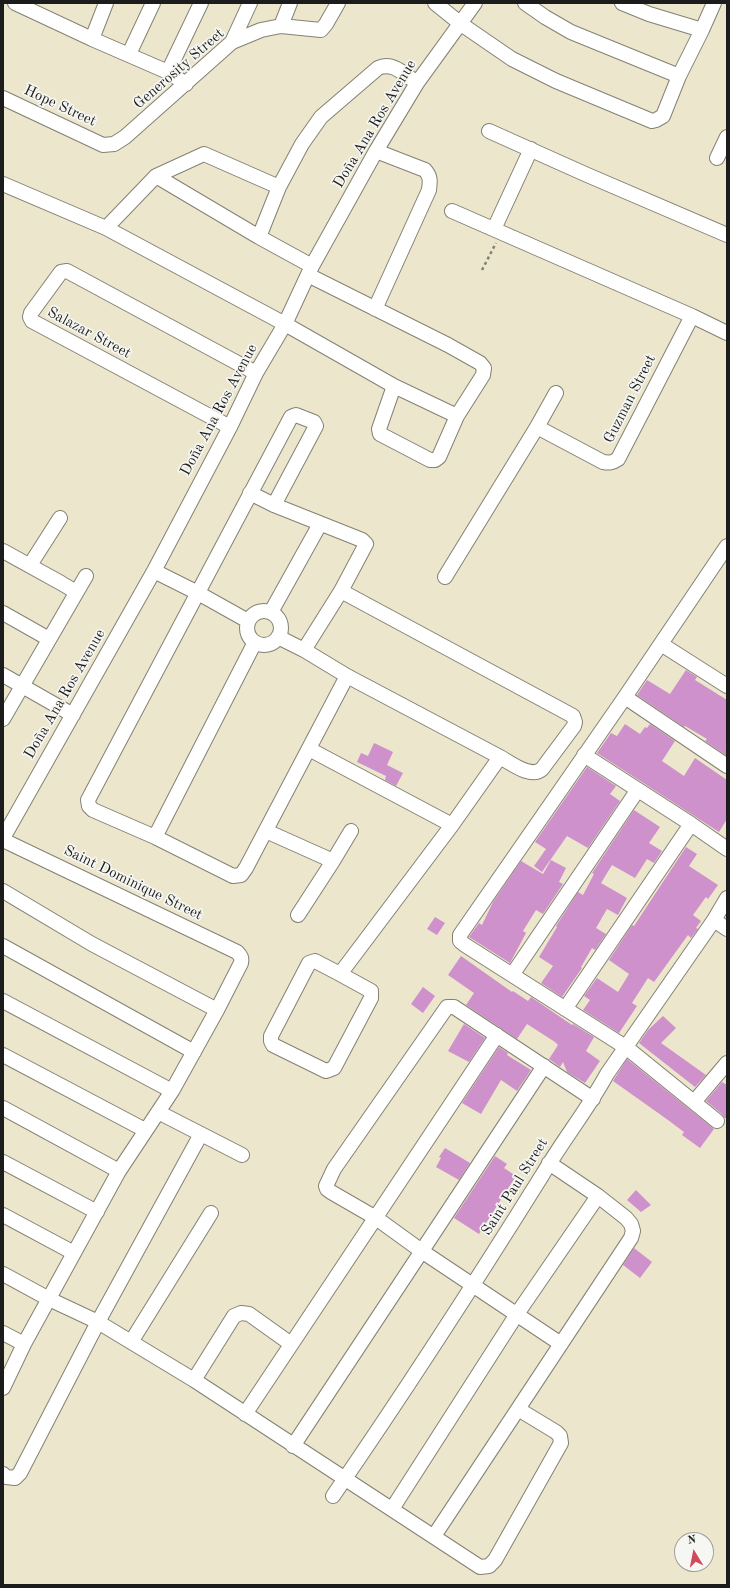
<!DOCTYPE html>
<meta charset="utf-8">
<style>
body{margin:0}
#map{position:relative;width:730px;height:1588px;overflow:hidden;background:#ebe6cc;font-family:"Old Standard TT",serif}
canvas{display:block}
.frame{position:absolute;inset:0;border:4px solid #1c1c1c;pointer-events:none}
.north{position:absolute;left:674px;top:1532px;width:40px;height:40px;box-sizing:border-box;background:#f6f6f2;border:1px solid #9f9f9c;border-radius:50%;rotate:350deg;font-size:11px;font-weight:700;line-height:16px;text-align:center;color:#1c1c1c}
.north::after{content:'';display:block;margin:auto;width:14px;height:18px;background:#d1495b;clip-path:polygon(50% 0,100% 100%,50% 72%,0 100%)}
</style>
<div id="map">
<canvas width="730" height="1588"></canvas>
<div class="frame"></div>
<div class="north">N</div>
</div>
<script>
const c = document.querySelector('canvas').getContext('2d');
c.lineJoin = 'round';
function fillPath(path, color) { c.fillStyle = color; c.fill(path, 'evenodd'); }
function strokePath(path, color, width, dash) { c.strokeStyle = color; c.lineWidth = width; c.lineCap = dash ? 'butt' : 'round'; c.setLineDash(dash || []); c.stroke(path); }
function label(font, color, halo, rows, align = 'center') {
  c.font = font + ' "Old Standard TT",serif'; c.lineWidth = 3.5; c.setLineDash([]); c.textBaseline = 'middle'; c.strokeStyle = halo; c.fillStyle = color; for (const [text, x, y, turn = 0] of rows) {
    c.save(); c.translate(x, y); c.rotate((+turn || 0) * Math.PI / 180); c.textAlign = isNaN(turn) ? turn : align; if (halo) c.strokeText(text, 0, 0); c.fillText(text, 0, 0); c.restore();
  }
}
const building = new Path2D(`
 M686 670 697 677 695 680 727 700V756L705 741 707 739 685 726 684 727 637 695 647 680 670 694Z
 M625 724 640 734 645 727 647 728 650 724 675 741 662 761 684 776 695 758 727 780V819L719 832 597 753 611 733 617 736Z
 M374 743 393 752 387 765 403 773 396 786 385 780 386 776 357 762 361 753 368 756Z
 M587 767 616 786 610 794 620 801 588 848 567 836 542 872 534 866 546 849 535 842Z
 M634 810 660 827 649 843 662 851 654 863 647 859 635 878 612 865 601 883 627 898 618 915 607 909 596 928 606 934 595 950 592 948 581 967 582 968 562 997 541 983 553 966 539 957 557 927 556 926 578 892 583 895 594 874 592 873Z
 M686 847 697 854 689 866 718 885 708 899 706 897 693 915 701 921 696 928 698 929 691 938 688 935 654 982 648 978 632 1003 637 1006 619 1033 583 1010 590 1000 584 996 597 978 618 992 629 974 609 960 632 925 634 926Z
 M551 860 566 868 559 882 563 884 543 914 536 910 523 931 526 933 510 963 469 937 479 923 482 925 493 902 521 861 543 874Z
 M435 917 445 923 437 935 427 929Z
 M461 956 512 992 513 991 528 1001 531 997 572 1025 573 1024 594 1037 586 1051 600 1061 585 1083 567 1072 563 1062 560 1067 549 1059 558 1045 555 1042 527 1024 517 1039 466 1005 474 993 448 975Z
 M423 987 435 996 423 1013 411 1004Z
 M663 1016 676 1028 661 1043 706 1075 695 1087 639 1043 648 1030Z
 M464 1024 485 1038 469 1062 448 1051Z
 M499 1047 508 1053 507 1055 531 1070 517 1091 501 1080 481 1114 462 1103Z
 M627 1059 714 1129 700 1148 682 1135 684 1132 668 1120 613 1081Z
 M722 1082 727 1085V1116L725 1119 722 1114 706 1101Z
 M445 1148 470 1163 459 1180 436 1167 441 1158 439 1157Z
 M495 1156 507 1164 504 1168 516 1176 479 1234 454 1218Z
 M636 1190 651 1205 641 1212 627 1200Z
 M634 1248 652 1262 640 1278 623 1265Z`);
const path = new Path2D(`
 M482 270 496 243`);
const minor = new Path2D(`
 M15 3 92 39 168 72 186 84
 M435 3 461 24 512 59 556 81 652 121 656 120 663 116 679 76 702 30 714 3
 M525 3 545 17 571 32 679 76
 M622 3 649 14 702 30
 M281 26 290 3
 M92 39 106 3
 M232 42 250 3
 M129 54 153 3
 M168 72 201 3
 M3 98 103 145 114 144 125 137 232 42 261 30 281 26 321 30 326 24 338 3
 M489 131 585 174 727 235
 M717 158 727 137
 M156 176 259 237 312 266
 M3 184 106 228 285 324 394 386 457 416
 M452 211 692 316 727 333
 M106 228 156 176 204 154 279 187
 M494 229 531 149
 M259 237 279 187 302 144 321 117 378 68C393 61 405 75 417 83
 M308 275 448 345 480 363 484 368 483 375 457 416 439 457 435 460H430L380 434 379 429 394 386
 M375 309 429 190C430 181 431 177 425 170L376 151
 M230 427 32 321 30 317 31 313 61 272 67 271 256 373
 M537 427 603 462C609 463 612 463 618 459L692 316
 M250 493 274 505 362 540 366 544 341 591 304 650
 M274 505 316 426 314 422 296 415 291 417 88 800 89 806 93 810 155 837 233 876 241 875 246 868 347 676
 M3 551 61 583 76 592
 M30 565 60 518
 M154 571 198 593 248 621
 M445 577 537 427 556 393
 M247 628a17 17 0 1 1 34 0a17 17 0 1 1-34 0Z
 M271 612 320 524
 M3 613 49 639
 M278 637 304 650 347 676 500 757
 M661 644 727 686
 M3 675 73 715
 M625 697 727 766
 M3 719 86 576
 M309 749 452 825
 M584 755 691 824 727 849
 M266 831 333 861 298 915
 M155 837 255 642
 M3 838 154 571 230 427 256 373 285 324 312 266 376 151 417 83 475 3
 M3 840 237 952C241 956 242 958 241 963L217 1010 172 1091 119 1171 24 1344 3 1388
 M333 861 351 831
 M3 891 92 944 217 1010
 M714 920 727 929
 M3 946 194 1052
 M340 974 315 961 309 963 271 1036V1041L273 1045 326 1071 334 1068 371 998V991L340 974 452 825 500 757C511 763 531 779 542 769L574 726 575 722 573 716 341 591
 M512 975 637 791
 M3 1001 172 1091
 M565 1009 691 824
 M3 1055 145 1130
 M694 1102 727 1063
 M3 1108 119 1171
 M158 1112 242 1155
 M717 1121 627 1048 465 945 460 941V935L625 697 727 546
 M3 1162 97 1212
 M3 1215 74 1253
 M3 1274 49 1299 98 1322 194 1380 480 1567 489 1566 495 1560 561 1443 560 1436 556 1432 518 1409
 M3 1333 24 1344
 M131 1342 211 1213
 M561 1344 423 1252 376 1218 331 1192 327 1189 326 1186 334 1169 447 1007H454L593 1099
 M194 1380 234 1316 241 1313 249 1314 291 1344
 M245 1414 497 1035
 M293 1446 544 1066
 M3 1474 6 1477 15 1478 20 1473 98 1322 201 1134
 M333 1496C406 1390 475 1283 543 1174 563 1140 588 1109 607 1074L714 920 727 898
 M392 1509 517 1314 598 1196
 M434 1536 631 1238 633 1231 631 1224 626 1218 598 1196 549 1163`);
const streetNames = [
 ["Generosity Street",179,69,-41],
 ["Hope Street",60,106,25],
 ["Doña Ana Ros Avenue",375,124,-59],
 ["Salazar Street",89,333,28],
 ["Guzman Street",630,399,-63],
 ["Doña Ana Ros Avenue",219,410,-62],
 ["Doña Ana Ros Avenue",65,694,-60],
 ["Saint Dominique Street",133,883,26],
 ["Saint Paul Street",515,1187,-58]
];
fillPath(building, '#cf91cc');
strokePath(minor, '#848174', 16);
strokePath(path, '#848174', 2.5, [3, 3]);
strokePath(minor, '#fff', 14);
label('15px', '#1c1c1c', '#f6f6f2', streetNames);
</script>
